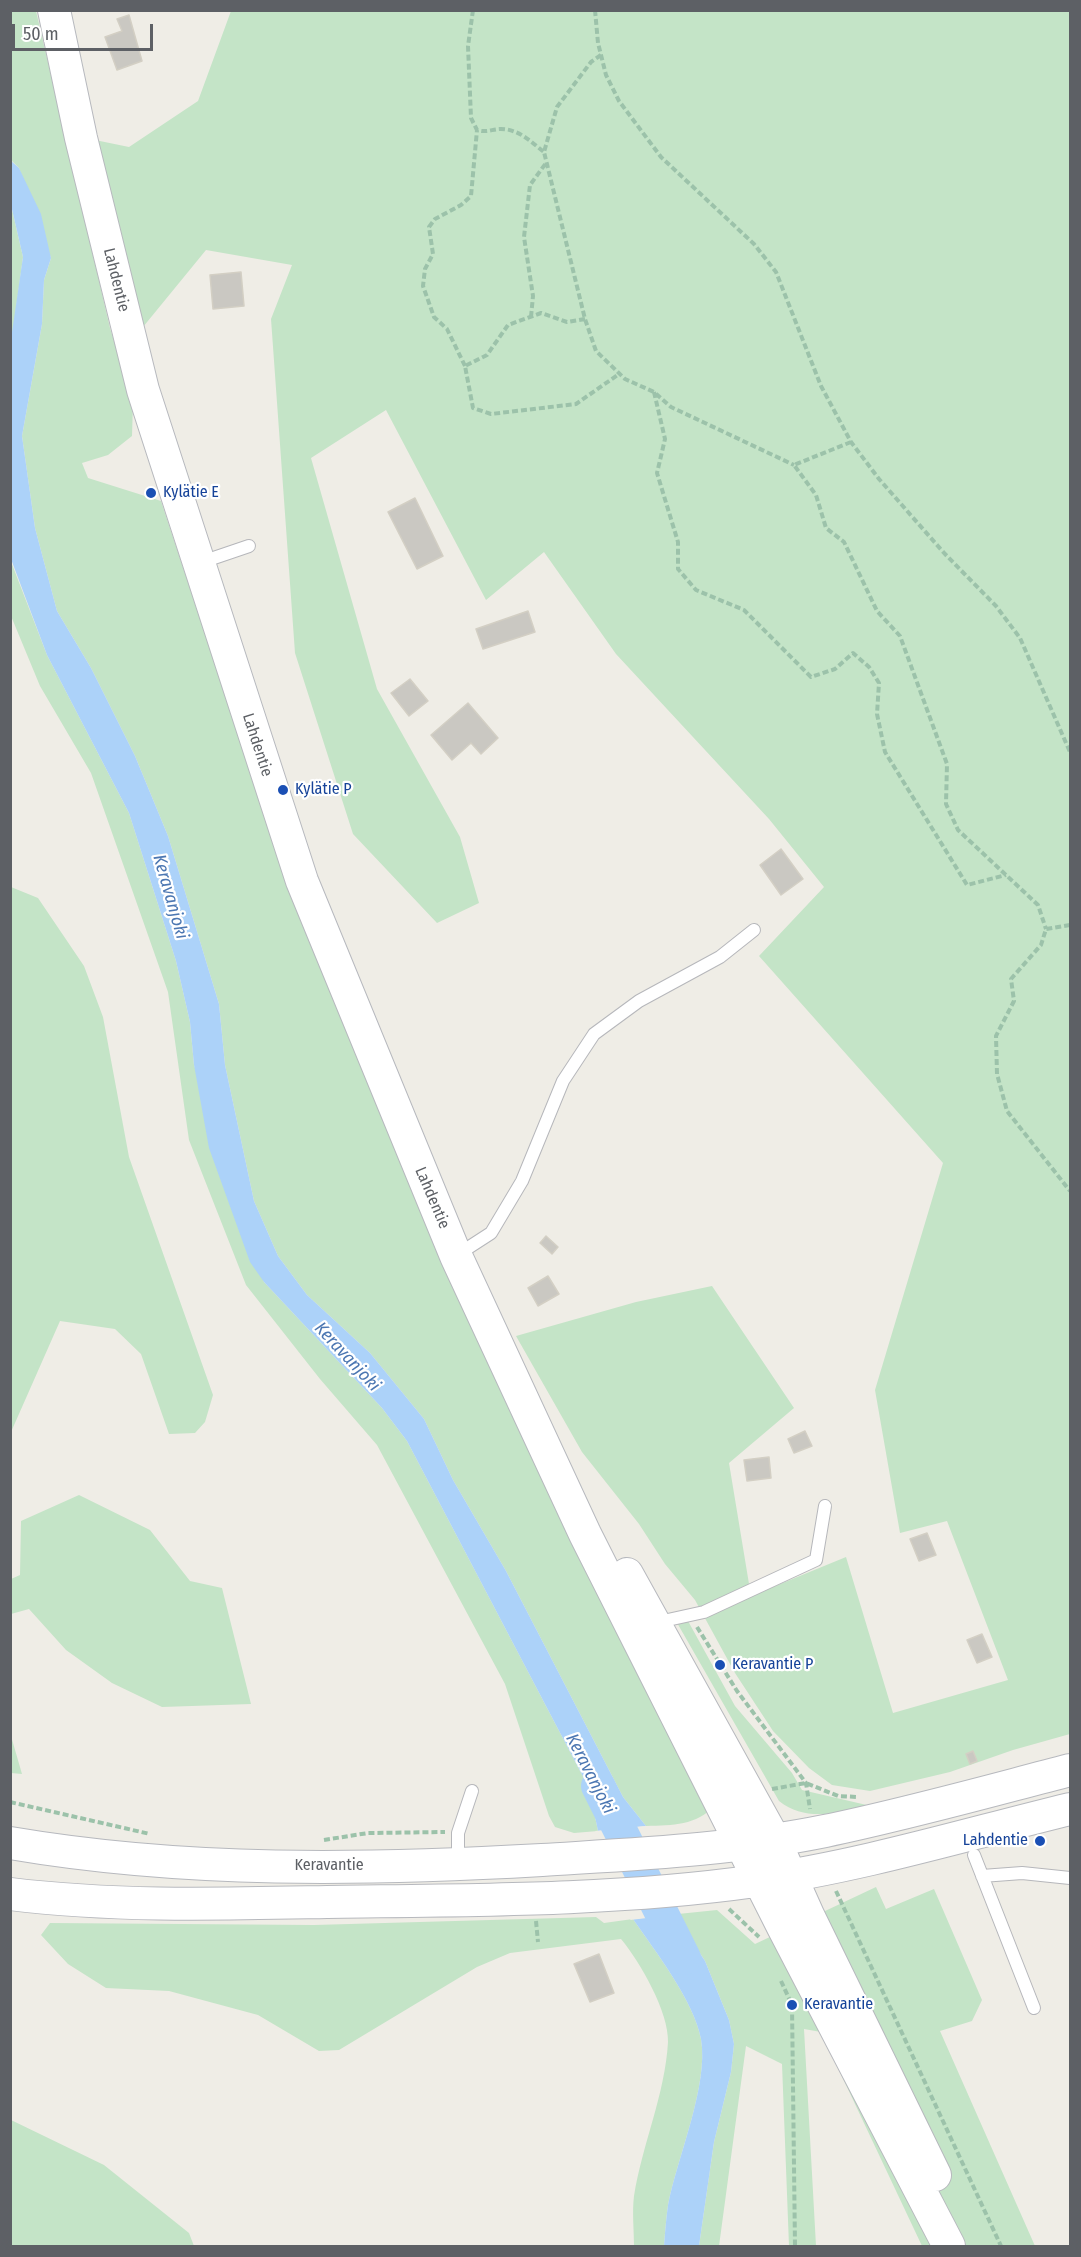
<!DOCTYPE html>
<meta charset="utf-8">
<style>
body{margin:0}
#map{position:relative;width:1081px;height:2257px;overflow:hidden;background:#efede6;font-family:"Fira Sans Condensed",sans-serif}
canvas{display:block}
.frame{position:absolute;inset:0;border:12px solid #5d6065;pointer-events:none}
.scale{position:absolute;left:12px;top:24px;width:141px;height:27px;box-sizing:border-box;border:3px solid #5d6065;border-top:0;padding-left:8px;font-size:18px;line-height:21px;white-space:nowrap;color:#5d6065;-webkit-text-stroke:4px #fff;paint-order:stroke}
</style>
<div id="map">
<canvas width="1081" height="2257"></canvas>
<div class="frame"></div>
<div class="scale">50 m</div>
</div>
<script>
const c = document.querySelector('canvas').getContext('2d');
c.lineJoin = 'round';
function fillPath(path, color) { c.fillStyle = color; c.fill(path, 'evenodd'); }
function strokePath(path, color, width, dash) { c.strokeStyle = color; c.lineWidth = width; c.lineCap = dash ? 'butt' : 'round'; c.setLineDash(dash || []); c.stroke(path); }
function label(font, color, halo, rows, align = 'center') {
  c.font = font + ' "Fira Sans Condensed",sans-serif'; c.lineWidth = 4.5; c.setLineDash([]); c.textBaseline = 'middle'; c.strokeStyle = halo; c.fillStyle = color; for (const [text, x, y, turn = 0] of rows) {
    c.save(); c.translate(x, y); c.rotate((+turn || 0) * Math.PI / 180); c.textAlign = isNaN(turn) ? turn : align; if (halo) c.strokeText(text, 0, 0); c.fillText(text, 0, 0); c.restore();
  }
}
const green = new Path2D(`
 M10 11H36L110 328 133 403 132 436 108 455 82 463 88 478 161 501 276 848 416 1202 581 1545 715 1805C696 1826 673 1825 646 1826L623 1797 506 1571 453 1480 424 1419 370 1353 307 1295 278 1256 254 1201 225 1065 219 1004 168 836 135 756 91 668 57 611 35 528 22 436 42 324 44 280 51 258 19 168 11 160Z
 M231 11H1070V1734L1013 1750 950 1772 870 1791 832 1785 809 1768 773 1731 735 1673 695 1600 665 1564 639 1524 582 1452 516 1336 636 1302 712 1286 794 1408 729 1463 751 1596 846 1557 893 1713 1008 1680 947 1521 900 1533 875 1390 943 1163 759 956 824 887 769 819 616 654 544 552 486 600 386 410 311 458 377 689 460 837 479 903 437 923 353 834 295 653 271 319 292 265 206 250 143 327 95 140 129 147 198 101Z
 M11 205 23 257 11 346Z
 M10 559 47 655 129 813 176 961 190 1022 194 1065 264 1282 382 1408 407 1441 589 1788 598 1831 574 1833 555 1827 549 1816 505 1684 377 1445 320 1379 246 1285 189 1140 168 992 91 773 40 686 11 616Z
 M11 887 38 898 84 966 103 1017 129 1157 213 1395 205 1422 195 1433 169 1434 141 1354 115 1329 60 1321 11 1432Z
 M79 1495 150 1530 190 1581 222 1588 251 1704 162 1707 112 1683 66 1650 29 1609 11 1614V1579L20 1575 21 1521Z
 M676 1621H688L735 1706 792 1773 802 1790 871 1806C838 1812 807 1823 779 1801Z
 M11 1736 22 1774 11 1773Z
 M876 1887 886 1909 934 1889 982 2000 972 2021 940 2031 1035 2246H922L821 2032 804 2029 816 2246H789L782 2064 746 2046 719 2246H699L714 2142 731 2072 734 2044 729 2020 705 1961 684 1929 678 1914 717 1910 755 1944Z
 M596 1917 604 1923 633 1919C655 1951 694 2001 701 2039 709 2085 677 2158 668 2205 666 2219 665 2233 664 2246H634C634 2230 632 2212 634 2196 642 2145 665 2095 668 2042 669 2012 640 1962 621 1939L510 1953 477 1967 339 2050 319 2051 258 2015 169 1991 106 1988 68 1964 41 1935 50 1923 314 1925Z
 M11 2120 104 2165 189 2233 194 2246H11Z`);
const water = new Path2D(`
 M10 160 19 168 41 214 51 258 44 280 42 324 22 436 35 528 57 611 91 668 135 756 168 836 219 1004 225 1065 254 1201 278 1256 307 1295 370 1353 424 1419 453 1480 506 1571 623 1797 646 1826 598 1831 589 1788 407 1441 382 1408 264 1282 250 1262 209 1148 194 1065 190 1022 176 961 129 813 47 655 11 559 10 346 23 257 11 205Z
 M678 1914 684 1929 705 1961 729 2020 734 2044 731 2072 714 2142 699 2246H664C665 2233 666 2219 668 2205 677 2158 709 2085 701 2039 694 2001 655 1951 633 1919Z`);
const pier = new Path2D(`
 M646 1826H649L647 1829 598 1834 595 1831Z
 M678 1911 681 1914 630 1920 632 1917Z`);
const river = new Path2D(`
 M598 1786 684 1958`);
const building = new Path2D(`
 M129 15 142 61 117 70 105 37 122 31 117 19Z
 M241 272 244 306 213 309 210 275Z
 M415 498 443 556 417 569 388 512Z
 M528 611 535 632 483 649 476 629Z
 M410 679 428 701 409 716 391 693Z
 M468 703 498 738 481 754 471 743 452 760 431 735Z
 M781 849 803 879 781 895 760 865Z
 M546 1236 558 1247 552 1254 540 1243Z
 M548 1276 559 1294 538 1306 528 1288Z
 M805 1431 812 1446 794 1453 788 1439Z
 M769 1457 771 1478 747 1481 744 1460Z
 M927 1533 936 1555 919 1561 910 1539Z
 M982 1634 992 1657 977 1663 967 1640Z
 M973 1751 977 1761 970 1764 966 1754Z
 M599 1954 614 1993 590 2002 574 1964Z`);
const path = new Path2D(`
 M473 10 468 46 471 118 477 130C487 133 492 129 501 129 519 129 531 142 544 152
 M595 10 598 43 606 75 619 101 661 157 754 244 776 272 821 386 851 442 879 479 945 554 996 606 1020 638 1070 752
 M601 55 591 62 557 107 544 152 585 319 596 351 625 379 654 392 671 407 794 465
 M531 317 533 296 524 237 530 185 546 163
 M585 319 567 322 541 313 508 325 487 355 465 366 473 408 491 414 576 404 619 374
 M465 366 447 329 434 317 423 286 425 269 433 254 429 227 435 219 461 205 471 196 477 130
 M654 392 665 439 657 473 678 542V569L696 590 744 610 811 677 835 669 853 653 869 667 879 683 877 714 885 752 967 885 1006 875
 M851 442 794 465 816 495 826 528 844 542 877 611 900 636 947 764 946 804 958 830 1038 905 1046 929
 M1070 925 1046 929 1041 945 1011 979 1014 1001 996 1036 997 1074 1007 1111 1070 1191
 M697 1627 737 1691 806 1783 810 1809
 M772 1789 806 1783 838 1796 858 1797
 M10 1802 150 1834
 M324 1840 368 1833 445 1832
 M836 1891 1001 2246
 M729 1909 759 1937
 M536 1921 538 1942
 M781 1981 792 2005 795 2246`);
const service = new Path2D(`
 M199 563 249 546
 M457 1255 491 1233 522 1181 563 1081 594 1034 639 1001 720 957 754 930
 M654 1623 704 1612 816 1560 825 1506
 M974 1855 1034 2008
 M458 1864V1833L472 1791
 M982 1876 1022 1873 1070 1878`);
const secondary = new Path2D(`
 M54 10 81 138 143 390 302 881 456 1256 585 1534 783 1927 949 2246
 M627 1574 774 1839 808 1915 935 2175
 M10 1843C186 1873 365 1870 542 1860 636 1854 732 1850 825 1831 907 1814 989 1791 1070 1770
 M10 1894C116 1907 221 1904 327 1902 471 1900 614 1901 756 1881 862 1866 967 1834 1070 1809`);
const markers = [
 [151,493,6,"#1a4fb4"],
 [283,790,6,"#1a4fb4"],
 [720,1665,6,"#1a4fb4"],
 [1040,1841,6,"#1a4fb4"],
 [792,2005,6,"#1a4fb4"]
];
const streetNames = [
 ["Lahdentie",116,280,76],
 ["Lahdentie",257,745,72],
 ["Lahdentie",432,1198,67],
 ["Keravantie",329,1866]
];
const transitNames = [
 ["Kylätie E",163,493],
 ["Kylätie P",295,790],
 ["Keravantie P",732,1665],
 ["Lahdentie",1028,1841,"right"],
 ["Keravantie",804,2005]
];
const waterNames = [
 ["Keravanjoki",170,897,74],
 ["Keravanjoki",347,1357,47],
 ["Keravanjoki",590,1774,63]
];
fillPath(green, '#c4e4c7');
fillPath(water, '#acd2f9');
fillPath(pier, '#efede6');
strokePath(river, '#acd2f9', 34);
fillPath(building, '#cac8c2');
strokePath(building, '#d3cfc4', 1.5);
strokePath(service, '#b6b7bb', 14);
strokePath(secondary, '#b7b9be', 34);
strokePath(path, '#9cc2aa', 4, [6, 3]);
strokePath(service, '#fff', 12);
strokePath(secondary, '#fff', 32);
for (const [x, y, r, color] of markers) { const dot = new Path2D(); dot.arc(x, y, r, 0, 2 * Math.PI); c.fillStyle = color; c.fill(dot); strokePath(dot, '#fff', 2); }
label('16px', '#5d6065', '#fff', streetNames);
label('16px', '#164399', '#fff', transitNames, 'left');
label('italic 18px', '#4c77b2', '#fff', waterNames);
</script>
